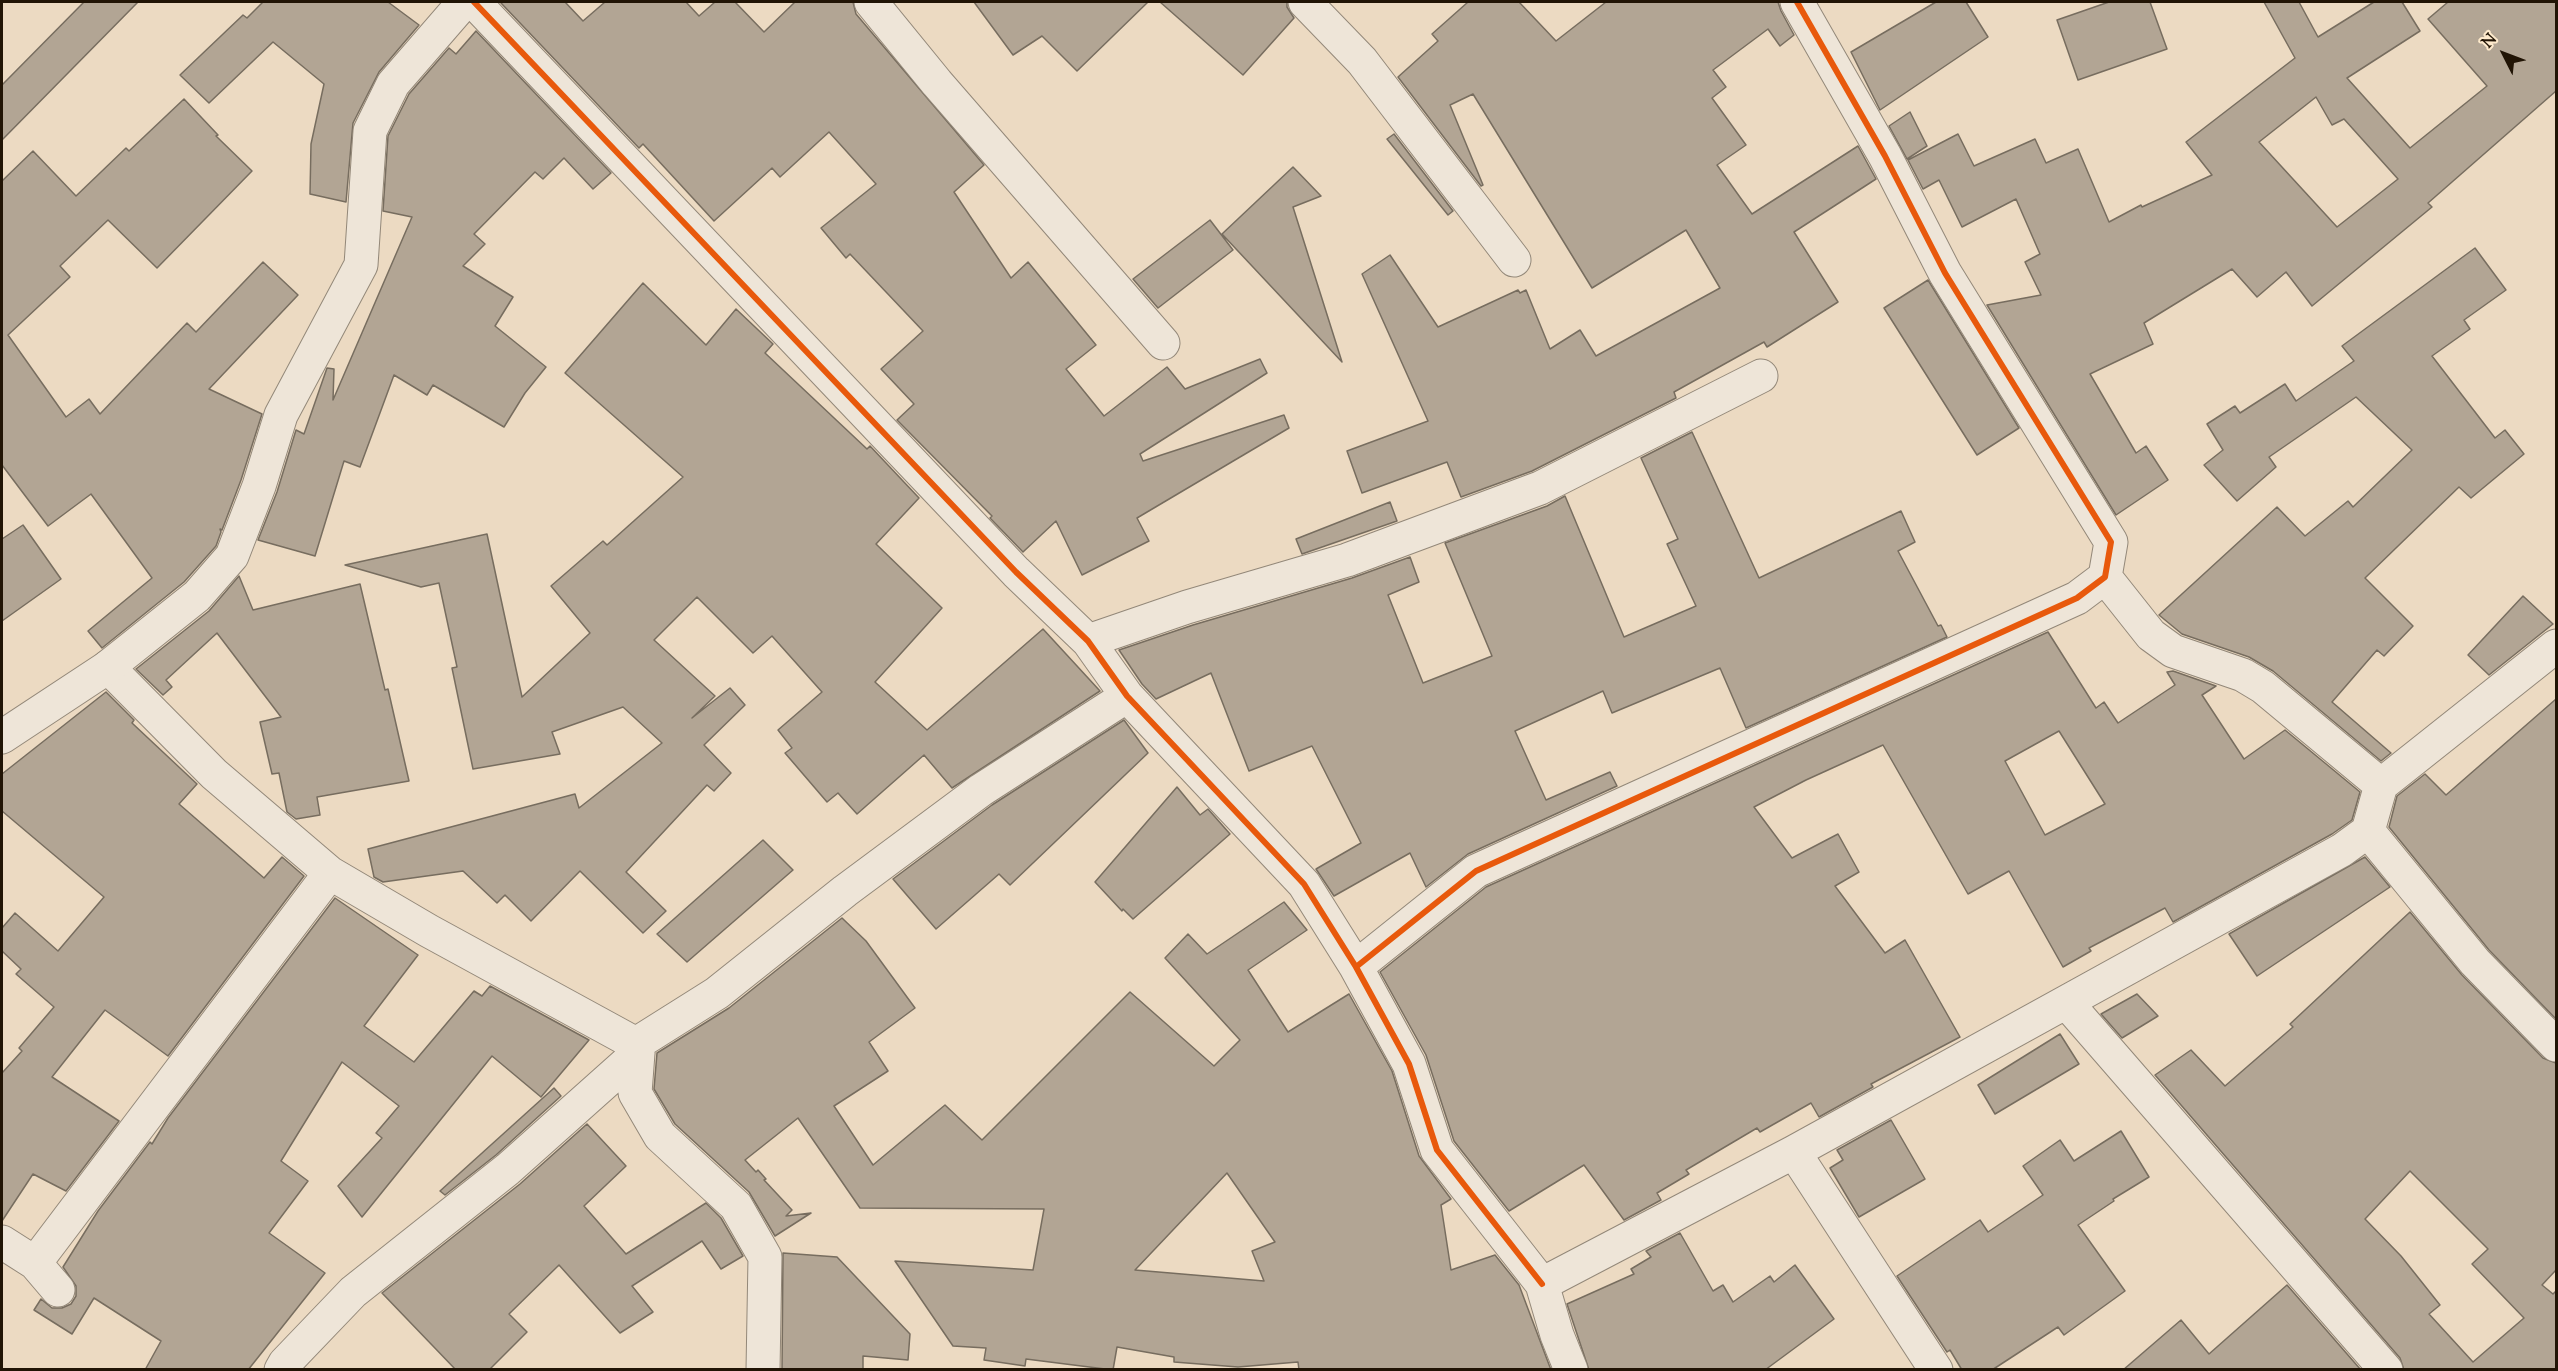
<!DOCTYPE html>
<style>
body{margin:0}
#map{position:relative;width:2558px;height:1371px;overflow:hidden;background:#ecdac2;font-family:"Sorts Mill Goudy",serif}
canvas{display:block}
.frame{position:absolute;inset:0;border:3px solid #211405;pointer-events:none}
.north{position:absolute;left:2474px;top:24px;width:60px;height:60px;-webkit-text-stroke:4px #feeacc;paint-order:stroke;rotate:312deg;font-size:16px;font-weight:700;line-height:24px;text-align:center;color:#211405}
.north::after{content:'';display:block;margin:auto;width:21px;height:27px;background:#211405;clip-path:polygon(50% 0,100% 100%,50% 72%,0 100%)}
</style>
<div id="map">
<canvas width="2558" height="1371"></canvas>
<div class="frame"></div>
<div class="north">N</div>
</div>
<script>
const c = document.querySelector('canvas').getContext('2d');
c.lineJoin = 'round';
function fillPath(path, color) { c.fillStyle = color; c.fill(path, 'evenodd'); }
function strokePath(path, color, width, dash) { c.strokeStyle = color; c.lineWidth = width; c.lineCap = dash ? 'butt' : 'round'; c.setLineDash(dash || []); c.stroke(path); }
const building = new Path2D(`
 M84 2H138L2 140V85Z
 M263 2H388L419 25 379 72 353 123 346 202 310 194 311 144 324 84 273 42 209 103 180 75 243 15 247 18Z
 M503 2H565L583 21 605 2H686L699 16 715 2H735L764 32 795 2H853L856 14 984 165 954 192 1011 278 1028 262 1096 345 1066 369 1104 416 1167 367 1185 389 1260 359 1267 373 1140 454 1143 461 1284 415 1289 428 1137 518 1149 541 1082 575 1056 521 1023 552 990 518 992 516 897 420 914 404 881 369 923 331 850 254 846 258 821 228 876 184 829 132 780 177 772 168 714 221 643 144 639 148 501 3Z
 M974 2H1148L1077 71 1042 36 1013 55Z
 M1160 2H1287V7L1294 18 1243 75Z
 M1468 2H1519L1556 41 1606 2H1778L1781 11 1794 35 1780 46 1768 29 1713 70 1726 87 1712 98 1746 145 1717 165 1752 214 1858 146 1876 179 1794 232 1838 302 1767 347 1764 342 1674 392 1676 398 1532 471 1461 497 1447 462 1362 493 1347 451 1428 421 1362 274 1390 255 1438 327 1518 290 1520 293 1526 290 1550 349 1580 330 1596 356 1720 288 1686 230 1592 288 1473 94 1450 105 1483 185 1481 186 1398 77 1438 41 1432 34Z
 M1936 2H1966L1988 37 1880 110 1851 52Z
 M2109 2H2150L2167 49 2078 80 2057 20Z
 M2264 2H2299L2318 37 2374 2H2402L2420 31 2347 78 2410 148 2487 86 2428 19 2448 2H2556V91L2428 203 2432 207 2312 306 2286 272 2257 297 2232 269 2144 323 2153 344 2090 374 2136 453 2146 446 2168 480 2116 515 1987 305 2041 295 2025 262 2040 254 2016 199 1962 227 1939 180 1923 189 1908 160 1958 134 1974 166 2035 139 2046 163 2078 149 2109 222 2141 205 2142 207 2212 175 2186 142 2295 58ZM2316 97 2332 125 2344 119 2398 179 2337 227 2259 142Z
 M476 31 611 173 593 189 564 158 543 179 535 172 474 234 485 244 463 266 513 297 495 326 546 367 525 393 504 427 433 385 427 395 394 375 360 467 344 461 315 556 258 540 277 492 296 430 304 434 327 368 334 369 333 400 412 217 383 211 388 136 409 94 449 48 456 54Z
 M184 99 218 135 216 136 252 171 157 268 108 220 60 266 70 277 8 335 66 417 89 399 100 414 187 323 196 332 263 262 298 295 209 389 262 414 241 480 222 530 220 529 221 532 216 546 184 582 102 648 88 631 152 578 91 494 48 526 2 465V181L33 151 76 196 126 148 129 151Z
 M1910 112 1927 146 1907 159 1889 126Z
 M1394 134 1453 211 1448 215 1387 139Z
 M1293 167 1321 196 1293 207 1342 362 1222 234Z
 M1210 220 1233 250 1158 308 1133 279Z
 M2475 248 2506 290 2464 320 2470 329 2432 356 2495 438 2505 430 2524 454 2471 498 2459 487 2365 578 2413 626 2384 656 2377 650 2332 702 2391 753 2381 761 2273 671 2249 657 2182 634 2159 615 2277 507 2305 536 2348 501 2353 507 2412 450 2356 397 2269 457 2276 467 2237 501 2204 465 2223 450 2207 424 2235 406 2240 413 2285 384 2296 401 2354 361 2342 346Z
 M1928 280 2019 428 1977 455 1884 308Z
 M643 283 706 345 736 309 773 344 765 353 867 449 870 446 919 498 876 544 942 608 875 682 927 730 1043 629 1100 691 952 788 924 755 857 814 838 793 827 802 785 753 792 748 778 730 822 692 772 636 753 653 697 597 654 640 715 696 692 718 730 688 745 705 704 745 731 773 714 791 707 785 626 872 666 911 643 933 580 871 531 921 505 895 497 903 463 871 383 882 374 877 368 849 575 794 579 808 662 743 623 707 552 732 560 754 473 769 452 668 457 667 439 583 421 587 345 565 487 534 522 697 590 633 551 586 603 541 607 545 683 477 565 373Z
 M1692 432 1759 578 1901 511 1915 542 1898 551 1938 626 1941 625 1947 637 1746 728 1720 668 1612 713 1603 691 1515 731 1546 800 1610 772 1617 786 1468 854 1426 887 1410 853 1334 896 1316 869 1361 843 1312 746 1249 771 1211 673 1156 699 1142 684 1119 650 1193 625 1352 578 1410 557 1419 582 1388 595 1423 683 1492 656 1445 543 1547 506 1565 496 1624 637 1696 606 1667 544 1678 539 1641 458Z
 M1390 502 1397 521 1302 554 1296 539Z
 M23 525 61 579 2 621V539Z
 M239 576 253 610 360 584 385 690 388 689 409 781 317 797 320 815 296 819 287 812 279 773 272 774 260 722 281 717 217 633 166 680 172 687 163 695 136 669 209 611Z
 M2523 596 2553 624 2489 675 2468 655Z
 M2048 632 2096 708 2104 702 2118 723 2175 685 2167 672 2173 671 2216 686 2202 695 2244 759 2285 730 2360 792 2352 820 2332 834 2173 922 2165 908 2089 948 2091 951 2063 967 2009 871 1968 894 1883 745 1806 780 1754 807 1792 858 1838 834 1859 872 1835 886 1885 953 1905 940 1960 1037 1871 1084 1873 1087 1819 1117 1811 1103 1760 1132 1757 1128 1686 1170 1689 1174 1657 1193 1661 1200 1624 1220 1584 1165 1509 1211 1454 1141 1426 1055 1380 972 1486 887ZM2059 731 2105 804 2045 835 2005 761Z
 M106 692 134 720 132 723 197 784 179 804 264 878 282 857 304 876 168 1056 105 1010 52 1077 119 1121 66 1191 33 1174 2 1221V1073L22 1051 19 1048 54 1007 16 974 21 969 2 951V928L15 913 58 951 104 897 2 811V774Z
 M2556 699V1019L2489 950 2389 827 2397 796 2425 774 2446 795Z
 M1124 720 1148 753 1010 885 999 874 936 929 893 879 992 805Z
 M1177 787 1200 815 1208 809 1230 834 1133 919 1123 909 1122 911 1095 882Z
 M763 840 793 870 687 962 657 934Z
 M2365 857 2390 887 2257 976 2229 934Z
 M335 898 418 955 364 1026 414 1062 474 991 482 996 490 986 589 1040 541 1097 492 1056 362 1217 338 1186 382 1138 376 1133 399 1106 342 1062 281 1161 308 1181 269 1233 325 1273 248 1370H145L161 1341 94 1298 72 1334 34 1310 41 1299 52 1308H62L71 1304 76 1296V1286L63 1267 98 1211 150 1142 152 1144 168 1118Z
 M1284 902 1307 930 1248 970 1288 1032 1349 994 1392 1071 1419 1156 1451 1199 1441 1205 1451 1270 1495 1255 1519 1285 1551 1370H1299L1298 1362 1238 1367 1174 1362V1357L1117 1347 1113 1370 1026 1359 1025 1366 984 1360 986 1348 953 1346 895 1261 1033 1270 1044 1209 860 1208 798 1118 745 1160 756 1172 758 1170 766 1179 764 1180 792 1210 786 1216 811 1213 775 1236 749 1192 675 1124 654 1089 657 1053 729 1008 842 918 866 941 915 1008 869 1042 888 1071 834 1106 873 1165 945 1105 982 1140 1130 992 1214 1066 1240 1040 1165 958 1188 934 1207 954ZM1227 1173 1275 1242 1252 1251 1264 1281 1135 1270Z
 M2410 912 2462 975 2543 1058 2556 1063V1270L2542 1285 2553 1294 2556 1291V1370H2404L2400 1358 2155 1075 2191 1050 2225 1086 2293 1027 2290 1024ZM2410 1171 2488 1249 2472 1264 2524 1318 2473 1362 2429 1314 2440 1305 2401 1256 2365 1219Z
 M2137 994 2158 1016 2122 1038 2101 1014Z
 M2060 1034 2079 1064 1995 1114 1978 1085Z
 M554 1088 561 1096 496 1155 445 1195 440 1191Z
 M1891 1120 1925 1179 1859 1217 1830 1168 1843 1160 1837 1150Z
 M587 1124 626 1166 584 1206 626 1254 706 1203 721 1218 743 1256 721 1269 702 1241 632 1286 653 1312 620 1333 559 1265 509 1314 527 1332 489 1370H456L382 1293 520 1184Z
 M2121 1131 2149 1177 2113 1199 2114 1201 2078 1225 2125 1291 2064 1335 2058 1327 1992 1370H1962L1950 1350 1947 1352 1897 1276 1980 1220 1988 1232 2043 1195 2023 1166 2060 1140 2074 1161Z
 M1680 1233 1713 1291 1723 1285 1733 1302 1770 1276 1774 1282 1795 1265 1834 1319 1765 1370H1589L1567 1304 1634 1274 1631 1269 1651 1257 1646 1251Z
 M783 1253 837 1257 910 1334 908 1360 863 1356V1370H782Z
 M2287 1285 2361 1370H2123L2181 1320 2209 1354Z`);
const minor = new Path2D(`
 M474 2 1016 572 1088 641 1127 696 1304 884 1356 967 1409 1064 1437 1150 1542 1284
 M871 2 937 83 1163 343
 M1305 2 1362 61 1514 260
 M2105 577 2151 635 2173 651 2243 675 2263 687 2381 785
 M1088 641 1187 607 1347 560 1540 488 1761 376
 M108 667 214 774 330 873 429 931 636 1044 717 993 845 891 981 790 1127 696
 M2368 831 2475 962 2556 1045
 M1356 967 1476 871 2077 598 2105 577 2111 542 1945 273 1885 156 1797 2
 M2067 1003 2386 1370
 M638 1053 635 1093 660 1136 736 1206 765 1257 763 1370
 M1794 1152 1936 1370
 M2 1242 35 1263 58 1290
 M35 1263 330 873
 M281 1370 285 1363 353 1292 508 1169 638 1053 636 1044
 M1571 1370 1557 1335 1542 1284 1794 1152 2342 850 2368 831 2381 785 2556 646`);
const tertiary = new Path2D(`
 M2 737 108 667 197 596 232 556 259 486 281 415 361 265 370 131 393 84 464 2`);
const cycleway = new Path2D(`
 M474 2 1016 572 1088 641 1127 696 1304 884 1356 967 1409 1064 1437 1150 1542 1284
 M1356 967 1476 871 2077 598 2105 577 2111 542 1945 273 1885 156 1797 2`);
fillPath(building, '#b2a594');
strokePath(building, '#776d5f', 1.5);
strokePath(minor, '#938879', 35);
strokePath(tertiary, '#938879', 35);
strokePath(minor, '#eee5d8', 33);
strokePath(tertiary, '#eee5d8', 33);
strokePath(cycleway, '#e8590c', 6);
</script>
